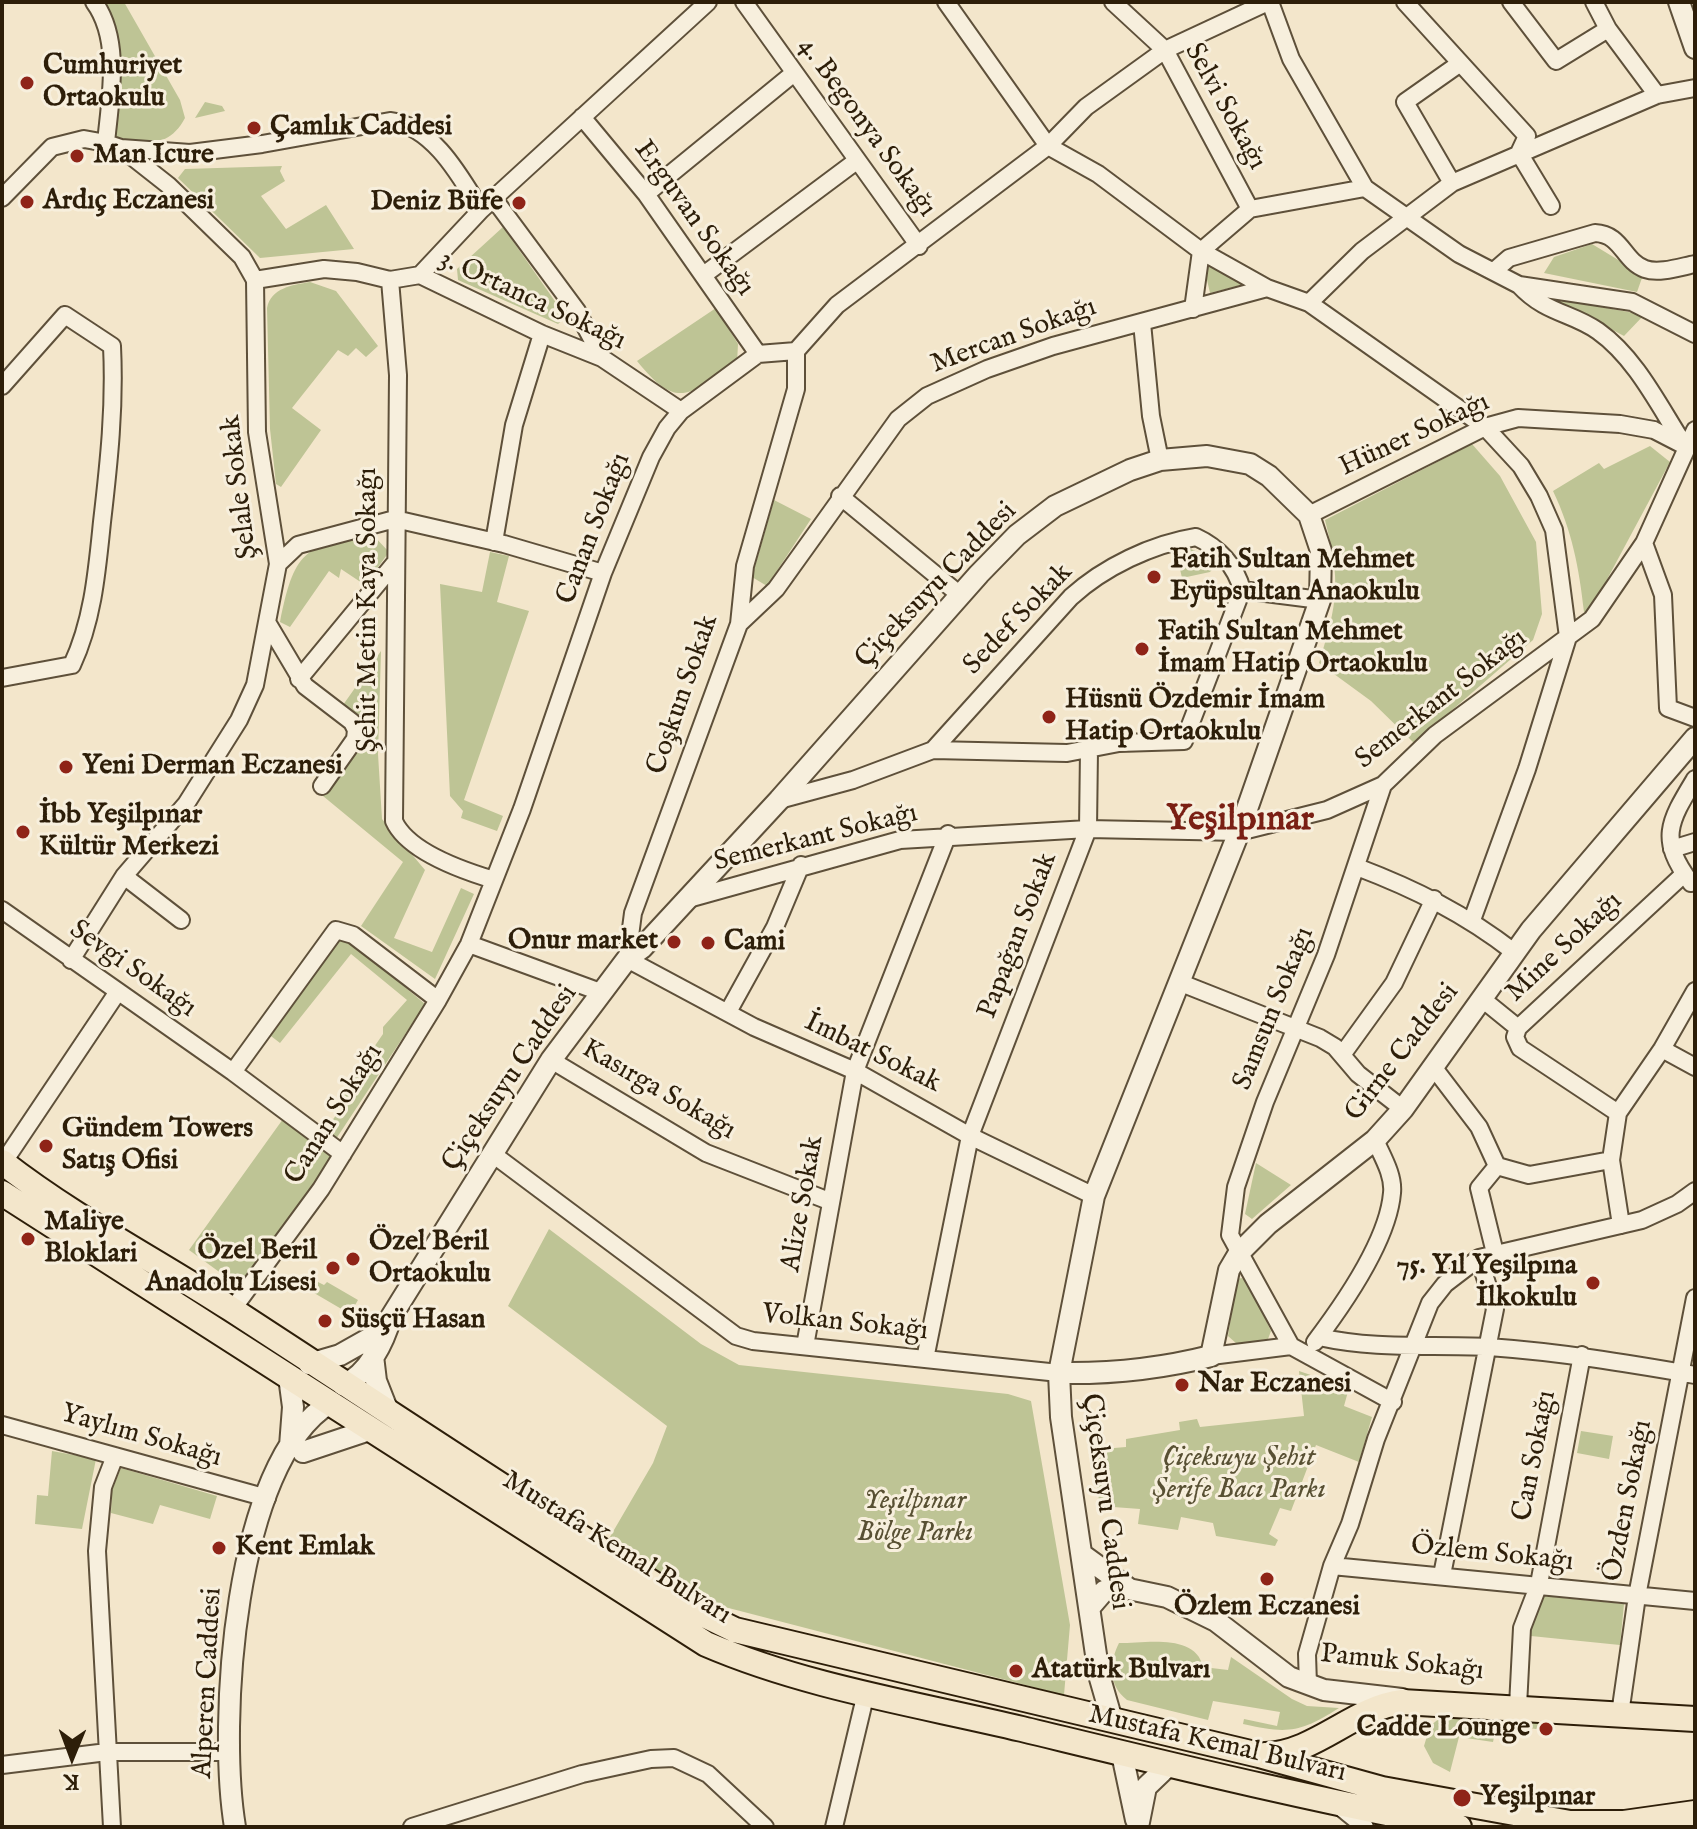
<!DOCTYPE html>
<meta charset="utf-8">
<style>
body{margin:0}
#map{position:relative;width:1697px;height:1829px;overflow:hidden;background:#f3e6cb;font-family:"IM FELL English",serif}
canvas{display:block}
.frame{position:absolute;inset:0;border:4px solid #2d1e09;pointer-events:none}
.north{position:absolute;left:32px;top:1717px;width:80px;height:80px;-webkit-text-stroke:6px #f7efdd;paint-order:stroke;rotate:181deg;font-size:22px;font-weight:700;line-height:32px;text-align:center;color:#2d1e09}
.north::after{content:'';display:block;margin:auto;width:28px;height:36px;background:#2d1e09;clip-path:polygon(50% 0,100% 100%,50% 72%,0 100%)}
</style>
<div id="map">
<canvas width="1697" height="1829"></canvas>
<div class="frame"></div>
<div class="north">K</div>
</div>
<script>
const c = document.querySelector('canvas').getContext('2d');
c.lineJoin = 'round';
function fillPath(path, color) { c.fillStyle = color; c.fill(path, 'evenodd'); }
function strokePath(path, color, width, dash) { c.strokeStyle = color; c.lineWidth = width; c.lineCap = dash ? 'butt' : 'round'; c.setLineDash(dash || []); c.stroke(path); }
function label(font, color, halo, rows, align = 'center') {
  c.font = font + ' "IM FELL English",serif'; c.lineWidth = 6; c.setLineDash([]); c.textBaseline = 'middle'; c.strokeStyle = halo; c.fillStyle = color; for (const [text, x, y, turn = 0] of rows) {
    c.save(); c.translate(x, y); c.rotate((+turn || 0) * Math.PI / 180); c.textAlign = isNaN(turn) ? turn : align; if (halo) c.strokeText(text, 0, 0); c.fillText(text, 0, 0); c.restore();
  }
}
const green = new Path2D(`
 M100 2H124L180 100 185 118C169 148 147 143 117 142L111 130 119 43Z
 M205 102 222 106 225 111 195 118Z
 M282 166 280 171 285 181 261 196 286 229 326 205 354 249 260 258 178 178 185 169Z
 M503 227 566 317 558 324 458 280 457 269Z
 M1592 244 1643 275 1637 292 1544 273 1554 257Z
 M1207 262 1245 284 1210 293 1204 267Z
 M310 282 336 291 378 346 366 357 356 348 348 356 338 350 292 408 321 430 281 487 276 484 270 429 267 308C271 288 292 285 310 282Z
 M1549 297 1644 315 1624 336 1579 312 1553 304Z
 M716 308 738 344 737 363C689 393 679 413 637 361Z
 M1472 444 1500 476 1536 542 1542 614 1533 640 1414 743 1371 701 1319 663C1338 602 1341 582 1325 520Z
 M1650 446 1670 462 1589 613 1584 612C1579 567 1572 531 1553 491L1599 463 1604 469Z
 M774 500 811 519 767 586 752 577Z
 M372 534 389 552 365 585 341 569 339 578 329 571 290 627 280 622C294 553 303 544 372 534Z
 M1186 547 1205 555 1214 567 1210 572 1182 578 1176 551Z
 M490 552 509 556 497 602 529 611 464 800 503 816 497 831 461 818 463 811 450 796 440 584 482 592Z
 M381 651 378 754 382 819 425 870 394 938 432 952 461 888 474 894 435 979 361 926 403 862 323 796 370 726 343 705Z
 M333 938 348 939 425 1004 336 1139 323 1132 345 1104 339 1098 383 1034V1027L407 1000 351 954 280 1043 267 1033Z
 M283 1119 334 1155 240 1287 189 1250Z
 M1256 1163 1291 1185 1252 1219 1245 1214Z
 M549 1229 701 1344 739 1365 1008 1394 1031 1401 1070 1625 1064 1695 717 1605 607 1542 653 1463 667 1426 508 1306Z
 M1242 1278 1246 1280 1271 1331 1268 1339 1237 1344 1228 1336 1237 1279Z
 M318 1282 324 1285 327 1282 358 1300 350 1314 309 1290Z
 M1299 1371 1349 1388 1344 1406 1372 1417 1359 1462 1316 1445 1291 1511 1280 1508 1269 1534 1278 1540 1275 1546 1216 1536 1213 1523 1181 1517 1178 1530 1138 1524 1140 1509 1100 1506 1091 1450 1126 1447V1439L1180 1430 1179 1422 1197 1419 1200 1427 1304 1416Z
 M1581 1431 1613 1436 1609 1459 1577 1453Z
 M52 1451 96 1459 82 1529 35 1524 37 1495 48 1496Z
 M121 1468 217 1496 210 1519 160 1505 153 1524 111 1513 112 1490Z
 M1544 1596 1624 1604 1620 1645 1531 1636 1534 1605Z
 M1119 1643C1146 1643 1196 1633 1203 1667L1228 1670 1231 1657 1292 1699 1307 1706 1339 1708C1300 1733 1287 1734 1243 1724L1244 1719 1277 1726 1280 1712 1213 1701 1208 1720 1127 1700C1108 1685 1109 1663 1119 1643Z
 M1446 1713 1544 1720 1543 1730 1529 1728 1527 1737 1495 1732 1493 1742 1459 1737 1450 1772 1433 1763 1424 1746 1430 1726Z`);
const minor = new Path2D(`
 M94 2C122 40 110 99 106 143
 M744 2 919 246
 M946 2 1048 146 1098 174 1201 251 1267 288 1309 303 1485 427 1521 466 1539 496 1554 530 1568 637 1527 769 1472 920
 M1113 2 1165 50 1250 209
 M1270 2 1291 59 1365 188 1459 254 1519 285 1632 302 1695 334
 M1405 2 1527 136 1519 153 1551 206
 M1511 2 1556 61 1608 29
 M1594 2 1608 29 1657 95
 M582 117 646 194 758 354
 M121 148 190 153 262 144 390 121C433 126 460 176 481 210
 M1452 183 1405 102 1459 64
 M646 194 794 73
 M2 198 52 147 84 139 106 143 121 148 168 185 242 257 255 280 257 432 278 564 255 685 239 720 186 804 124 876 71 960
 M494 199 577 311 602 358
 M1494 271 1509 258 1595 233C1622 234 1623 261 1645 269 1659 274 1680 267 1695 264
 M705 274 855 162
 M420 275 481 210 708 2
 M255 280 324 269 357 272 390 280 420 275 542 334 602 358 681 411
 M390 280 398 375 394 821C408 852 464 871 494 880
 M1519 285C1546 314 1571 312 1598 331 1636 358 1659 406 1683 443
 M1309 303 1362 251 1452 183 1657 95 1695 88
 M1193 309 1201 251 1250 209 1365 188
 M1142 323 1151 416 1160 460
 M796 351V389L745 566 739 624 633 913 627 959 754 1027 855 1071 970 1136 1094 1196
 M2 386 65 315 112 346C115 406 109 462 102 522 97 571 93 620 72 665L2 678
 M840 496 960 595
 M1309 515 1485 427 1518 418 1620 424 1654 430 1685 446
 M494 542 514 425 542 334
 M1644 543 1663 595 1668 708 1695 718
 M278 564 298 545 395 519 504 544 603 573
 M1242 590 1320 600
 M267 622 305 686 352 722 356 730 355 739 322 786
 M739 624 776 589 898 419 927 396 987 369 1053 346 1267 288
 M299 679 394 564
 M1695 779C1669 822 1658 839 1691 883L1695 882
 M1383 785 1326 955 1265 1102 1236 1187 1230 1235 1291 1346 1393 1402
 M779 800 853 780 933 750 1067 753 1119 743 1184 741 1242 590C1236 566 1218 547 1196 537 1152 544 1104 567 1071 597L933 750
 M1672 849 1695 842
 M1357 867C1415 889 1465 914 1514 952
 M124 876 181 920
 M688 899 900 840 1088 829 1239 832 1327 810 1383 785 1435 735 1592 619 1644 543 1695 430
 M2 910 233 1072 343 1154
 M469 944 603 993
 M1181 983 1320 1038 1335 1047 1358 1074 1403 1109
 M1481 998 1518 1028 1684 874
 M728 1012 775 927 801 865
 M1518 1028 1515 1037 1520 1048 1618 1113
 M1662 1049 1695 1067
 M1342 1055 1394 983 1434 899
 M551 1060 706 1153 829 1201
 M1434 1068 1479 1127 1497 1166 1479 1188 1495 1253
 M233 1072 336 930 353 935 438 1000
 M494 1155 736 1336 753 1341 1059 1373
 M3 1163 117 993
 M1497 1166 1529 1175 1611 1160
 M1621 1225 1611 1160 1618 1113 1662 1049 1695 991
 M232 1310 321 1189 438 1000 469 944 522 809 603 573 651 457 667 428 681 411 758 354 796 351 837 305 1048 146 1086 107 1165 50 1268 2
 M1319 1337C1378 1350 1429 1344 1489 1347 1559 1352 1626 1363 1695 1375
 M1315 1342C1343 1305 1388 1241 1392 1193 1394 1175 1382 1156 1375 1140
 M805 1346 855 1071 948 834
 M1211 1356 1291 1346
 M925 1359 970 1136 1088 829 1089 750
 M2 1425 267 1498
 M1332 1566 1695 1601
 M1442 1575 1495 1309 1479 1258
 M1308 1685 1307 1654 1332 1566 1350 1524 1376 1439 1430 1303 1445 1284 1479 1258 1642 1220 1677 1204 1695 1191
 M1518 1706 1522 1628 1539 1584 1582 1355
 M1620 1714 1637 1596 1695 1298
 M2 1765 107 1752H228
 M1339 1806 1365 1827
 M112 1827 97 1551 103 1487 115 1456
 M412 1827 582 1774 651 1759 674 1758 708 1774 765 1827
 M834 1827 866 1693`);
const tertiary = new Path2D(`
 M1679 2 1695 48
 M373 1356 376 1381 389 1414
 M309 1364 340 1355 372 1337
 M1059 1373C1112 1374 1160 1369 1211 1356L1229 1270 1239 1253 1268 1224 1375 1140 1403 1109 1531 930 1695 738
 M289 1377 293 1407 290 1446
 M343 1385C368 1375 384 1342 391 1317L551 1060 627 959 642 948 779 800 979 574 1017 535 1055 506 1130 470 1160 460 1207 456 1250 464 1269 476 1309 515 1321 551 1320 600 1239 832 1094 1196 1059 1373 1061 1417 1099 1675 1112 1720
 M303 1452 372 1429
 M1084 1556 1128 1588
 M1091 1606 1104 1591 1119 1587 1167 1597 1216 1621 1289 1677 1324 1690 1402 1699
 M1122 1754 1136 1820
 M235 1827C218 1725 233 1462 330 1403
 M1138 1827 1146 1787 1170 1764`);
const primary = new Path2D(`
 M2 1162C74 1218 155 1260 231 1309 386 1410 541 1513 698 1612L735 1630 1259 1755 1382 1789 1570 1823H1624L1695 1813
 M2 1193 706 1644C806 1687 917 1704 1022 1729 1167 1764 1312 1800 1459 1827
 M1265 1755C1315 1754 1353 1708 1402 1702L1695 1719`);
const markers = [
 [27,83,8,"#8f2418"],
 [254,128,8,"#8f2418"],
 [77,156,8,"#8f2418"],
 [27,202,8,"#8f2418"],
 [519,203,8,"#8f2418"],
 [1154,577,8,"#8f2418"],
 [1142,649,8,"#8f2418"],
 [1049,717,8,"#8f2418"],
 [66,767,8,"#8f2418"],
 [23,832,8,"#8f2418"],
 [674,942,8,"#8f2418"],
 [708,943,8,"#8f2418"],
 [46,1146,8,"#8f2418"],
 [28,1239,8,"#8f2418"],
 [353,1259,8,"#8f2418"],
 [333,1268,8,"#8f2418"],
 [1593,1283,8,"#8f2418"],
 [325,1321,8,"#8f2418"],
 [1182,1385,8,"#8f2418"],
 [219,1548,8,"#8f2418"],
 [1267,1579,8,"#8f2418"],
 [1016,1671,8,"#8f2418"],
 [1546,1729,8,"#8f2418"],
 [1462,1798,10,"#8f2418"]
];
const poiNames = [
 ["Cumhuriyet",43,67],
 ["Ortaokulu",43,99],
 ["Çamlık Caddesi",270,128],
 ["Man Icure",93,156],
 ["Ardıç Eczanesi",43,202],
 ["Deniz Büfe",503,203,"right"],
 ["Fatih Sultan Mehmet",1170,561],
 ["Eyüpsultan Anaokulu",1170,593],
 ["Fatih Sultan Mehmet",1158,633],
 ["İmam Hatip Ortaokulu",1158,665],
 ["Hüsnü Özdemir İmam",1065,701],
 ["Hatip Ortaokulu",1065,733],
 ["Yeni Derman Eczanesi",82,767],
 ["İbb Yeşilpınar",39,816],
 ["Kültür Merkezi",39,848],
 ["Onur market",658,942,"right"],
 ["Cami",724,943],
 ["Gündem Towers",62,1130],
 ["Satış Ofisi",62,1162],
 ["Maliye",44,1223],
 ["Bloklari",44,1255],
 ["Özel Beril",369,1243],
 ["Ortaokulu",369,1275],
 ["Özel Beril",317,1252,"right"],
 ["Anadolu Lisesi",317,1284,"right"],
 ["75. Yıl Yeşilpına",1577,1267,"right"],
 ["İlkokulu",1577,1299,"right"],
 ["Süsçü Hasan",341,1321],
 ["Nar Eczanesi",1198,1385],
 ["Kent Emlak",235,1548],
 ["Özlem Eczanesi",1267,1608,"center"],
 ["Atatürk Bulvarı",1032,1671],
 ["Cadde Lounge",1530,1729,"right"],
 ["Yeşilpınar",1480,1798]
];
const streetNames = [
 ["Selvi Sokağı",1224,107,61],
 ["4. Begonya Sokağı",866,128,54],
 ["Erguvan Sokağı",693,219,54],
 ["3. Ortanca Sokağı",532,301,25],
 ["Mercan Sokağı",1014,337,-20],
 ["Hüner Sokağı",1415,436,-25],
 ["Şelale Sokak",241,487,-97],
 ["Canan Sokağı",595,529,-69],
 ["Çiçeksuyu Caddesi",937,586,-46],
 ["Şehit Metin Kaya Sokağı",369,610,-90],
 ["Sedef Sokak",1019,620,-46],
 ["Coşkun Sokak",684,695,-71],
 ["Semerkant Sokağı",1442,700,-38],
 ["Semerkant Sokağı",816,839,-14],
 ["Papağan Sokak",1019,936,-69],
 ["Mine Sokağı",1565,948,-43],
 ["Sevgi Sokağı",132,970,35],
 ["Samsun Sokağı",1275,1009,-68],
 ["Girne Caddesi",1403,1053,-52],
 ["İmbat Sokak",872,1054,26],
 ["Çiçeksuyu Caddesi",511,1079,-56],
 ["Kasırga Sokağı",658,1091,30],
 ["Canan Sokağı",335,1115,-58],
 ["Alize Sokak",804,1204,-80],
 ["Volkan Sokağı",845,1324,6],
 ["Yaylım Sokağı",141,1437,16],
 ["Can Sokağı",1536,1456,-79],
 ["Özden Sokağı",1629,1501,-79],
 ["Çiçeksuyu Caddesi",1104,1502,82],
 ["Mustafa Kemal Bulvarı",616,1549,32],
 ["Özlem Sokağı",1492,1555,6],
 ["Pamuk Sokağı",1402,1664,6],
 ["Alperen Caddesi",209,1683,-87],
 ["Mustafa Kemal Bulvarı",1217,1745,13]
];
const parkNames = [
 ["Çiçeksuyu Şehit",1239,1459],
 ["Şerife Bacı Parkı",1239,1491],
 ["Yeşilpınar",915,1502],
 ["Bölge Parkı",915,1534]
];
const districtNames = [
 ["Yeşilpınar",1240,822]
];
fillPath(green, '#bec495');
strokePath(minor, '#5e503a', 20);
strokePath(tertiary, '#5e503a', 24);
strokePath(primary, '#2d1e09', 28);
strokePath(minor, '#f7efdd', 16);
strokePath(tertiary, '#f7efdd', 20);
strokePath(primary, '#f3e6cb', 24);
for (const [x, y, r, color] of markers) { const dot = new Path2D(); dot.arc(x, y, r, 0, 2 * Math.PI); c.fillStyle = color; c.fill(dot); strokePath(dot, '#f7efdd', 3); }
label('bold 28px', '#2d1e09', '#f7efdd', poiNames, 'left');
label('28px', '#2d1e09', '#f7efdd', streetNames);
label('italic 28px', '#585033', '#f7efdd', parkNames);
label('bold 36px', '#7a1f14', '#f7efdd', districtNames);
</script>
